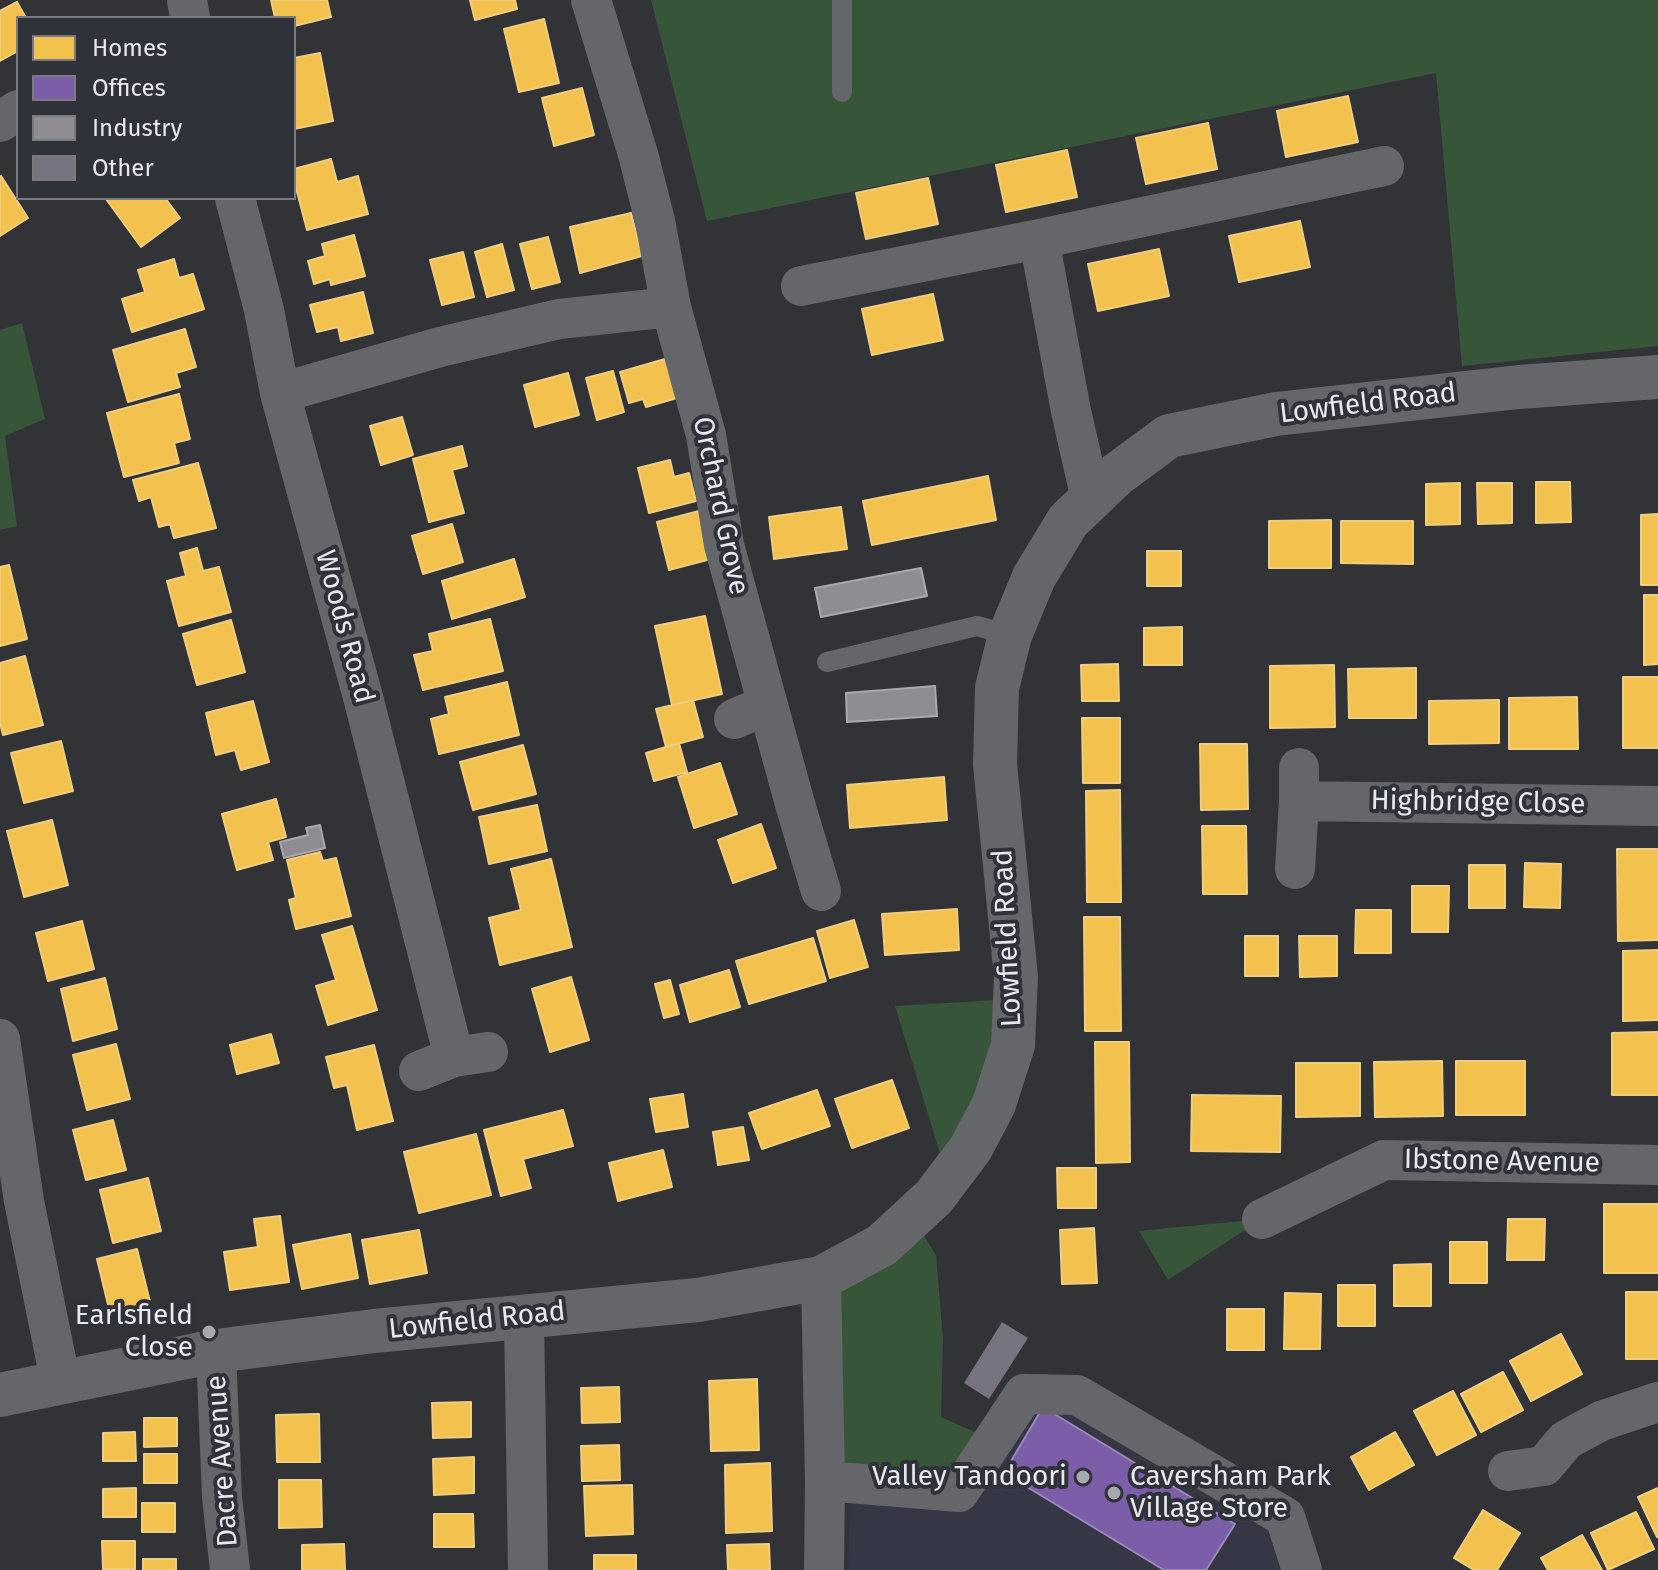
<!DOCTYPE html>
<style>
body{margin:0}
#map{position:relative;width:1658px;height:1570px;overflow:hidden;background:#323337;font-family:"Fira Sans",sans-serif}
canvas{display:block}
.legend{position:absolute;left:16px;top:16px;width:280px;height:184px;box-sizing:border-box;background:#303239;border:2px solid #7a7b81;margin:0;padding:10px 14px;list-style:none;font-size:24px;color:#e8e9ee}
.legend li{display:flex;align-items:center;gap:16px;height:40px}
.legend b{width:40px;border:2px solid #7a7b81}
</style>
<div id="map">
<canvas width="1658" height="1570"></canvas>
<ul class="legend">
<li><b style="height:22px;background:#f2c14e"></b>Homes</li>
<li><b style="height:22px;background:#7b5ea7"></b>Offices</li>
<li><b style="height:22px;background:#8d8d92"></b>Industry</li>
<li><b style="height:22px;background:#777381"></b>Other</li>
</ul>
</div>
<script>
const c = document.querySelector('canvas').getContext('2d');
c.lineJoin = 'round';
function fillPath(path, color) { c.fillStyle = color; c.fill(path, 'evenodd'); }
function strokePath(path, color, width, dash) { c.strokeStyle = color; c.lineWidth = width; c.lineCap = dash ? 'butt' : 'round'; c.setLineDash(dash || []); c.stroke(path); }
function label(font, color, halo, rows, align = 'center') {
  c.font = font + ' "Fira Sans",sans-serif'; c.lineWidth = 8; c.setLineDash([]); c.textBaseline = 'middle'; c.strokeStyle = halo; c.fillStyle = color; for (const [text, x, y, turn = 0] of rows) {
    c.save(); c.translate(x, y); c.rotate((+turn || 0) * Math.PI / 180); c.textAlign = isNaN(turn) ? turn : align; if (halo) c.strokeText(text, 0, 0); c.fillText(text, 0, 0); c.restore();
  }
}
const built = new Path2D(`
 M1022 1380 1088 1383 1320 1570H848L851 1470 958 1472Z`);
const green = new Path2D(`
 M651 0H1658V346L1462 366 1436 73 707 221Z
 M22 323 45 419 5 436 17 526 0 530V330Z
 M1014 999 948 1179 895 1006Z
 M912 1217 936 1255 943 1339 941 1417 984 1436 959 1472 851 1470 824 1455 821 1278Z
 M1262 1219 1168 1280 1139 1231Z`);
const homes = new Path2D(`
 M271 0H327L331 17 294 26V18H275Z
 M470 0H515L517 9 475 20Z
 M17 2 26 18H18V51L0 61V11Z
 M544 19 559 83 519 92 504 29Z
 M320 53 333 121 294 129V58Z
 M582 88 594 135 554 146 542 98Z
 M1348 96 1358 142 1286 157 1277 111Z
 M1208 123 1217 169 1146 184 1136 138Z
 M1067 150 1077 197 1006 212 996 165Z
 M331 159 337 182 358 176 368 214 307 230 294 180V169Z
 M1 176 28 218 0 236V177Z
 M928 178 938 224 866 239 856 193Z
 M107 198H165L180 218 141 247 106 199Z
 M631 213 642 256 580 273 570 227Z
 M1300 221 1310 267 1239 282 1229 236Z
 M354 235 365 276 331 285 330 279 314 284 308 261 325 256 322 244Z
 M548 237 560 282 532 289 520 244Z
 M502 244 514 290 487 297 475 252Z
 M1159 249 1169 296 1098 311 1088 264Z
 M463 252 474 297 442 305 430 260Z
 M174 259 179 278 193 274 204 309 132 332 122 299 145 292 138 270Z
 M363 292 373 333 341 341 338 327 317 332 310 305Z
 M933 294 943 340 872 355 862 309Z
 M185 329 196 367 176 373 180 387 128 402 113 350Z
 M665 359 677 398 646 407 643 399 629 403 620 372Z
 M613 371 624 412 597 420 586 378Z
 M568 373 579 415 535 427 524 385Z
 M179 394 190 439 174 443 179 463 124 477 107 413Z
 M402 417 413 455 381 465 370 426Z
 M462 446 467 466 452 470 464 513 429 522 413 459Z
 M670 460 674 477 689 473 696 501 649 513 638 468Z
 M198 463 216 528 174 538 170 524 159 527 151 497 139 501 133 480Z
 M988 476 996 520 872 545 863 501Z
 M1536 482H1570L1571 522 1536 523Z
 M1460 483V524L1426 525V484Z
 M1477 483H1512V523L1478 524Z
 M841 507 847 549 774 559 769 517Z
 M699 511 711 559 669 570 657 522Z
 M1658 514V585H1641V515Z
 M1331 520V568H1269V521Z
 M1341 521H1413V564L1341 563Z
 M452 524 463 562 423 574 412 536Z
 M197 548 203 571 219 567 231 612 179 626 167 581 186 576 180 553Z
 M1147 551H1181V586H1147Z
 M514 559 525 597 452 619 442 581Z
 M9 565 27 639 0 646V567Z
 M1644 595H1658V664L1644 665Z
 M705 616 722 694 672 705 655 626Z
 M490 619 503 671 423 690 414 655 433 651 429 634Z
 M231 620 245 672 197 685 183 634Z
 M1182 627V665H1144V628Z
 M25 656 43 725 3 735 0 723V663Z
 M1118 664 1119 701H1082L1081 665Z
 M1334 665 1335 727 1270 728V666Z
 M1416 668V718H1349L1348 669Z
 M1623 677H1658V748H1623Z
 M507 682 519 735 439 754 431 719 449 714 445 697Z
 M1577 697 1578 749H1509V698Z
 M693 700 703 737 666 747 656 709Z
 M1499 700V743L1429 744V701Z
 M253 701 269 762 241 770 235 750 216 755 206 713Z
 M1082 718H1120V783H1083Z
 M61 741 73 791 24 803 11 753Z
 M679 743 687 772 654 781 646 753Z
 M1200 744H1247L1248 809 1201 810Z
 M523 745 536 794 473 810 460 762Z
 M720 763 737 814 694 828 678 777Z
 M944 777 947 820 850 828 847 785Z
 M1120 790 1121 902H1087L1086 791Z
 M276 799 286 837 268 842 273 860 237 870 222 814Z
 M537 805 547 851 489 864 479 817Z
 M52 820 68 885 24 897 7 831Z
 M761 824 776 868 733 883 718 840Z
 M1202 826H1246L1247 894H1203Z
 M1617 849H1658V940L1618 941Z
 M320 852 323 861 336 858 351 916 296 929 289 900 296 898 287 860Z
 M551 859 572 947 500 965 489 918 521 910 511 869Z
 M1525 863 1561 864 1560 908 1524 907Z
 M1469 865H1505V908H1469Z
 M1412 886H1449L1448 932H1412Z
 M957 909 959 950 885 955 882 914Z
 M1356 910H1391V953H1355Z
 M1084 917H1120L1121 1031H1085Z
 M854 920 868 967 830 978 817 931Z
 M82 921 94 969 48 981 36 933Z
 M352 926 377 1010 328 1025 316 986 336 980 322 935Z
 M1245 936H1278V976H1245Z
 M1299 936H1337V976L1300 977Z
 M813 938 826 981 749 1004 736 961Z
 M1658 950V1020L1623 1021V951Z
 M729 970 740 1007 690 1022 680 985Z
 M571 977 589 1040 550 1052 532 989Z
 M105 978 117 1029 73 1041 61 989Z
 M670 980 679 1014 664 1018 655 984Z
 M1658 1032V1095H1612V1033Z
 M271 1034 279 1063 237 1074 230 1045Z
 M1095 1042H1129L1130 1162 1096 1163Z
 M116 1044 130 1099 87 1110 73 1055Z
 M374 1045 393 1121 357 1130 347 1085 334 1088 326 1057Z
 M1442 1061 1443 1116 1375 1117 1374 1062Z
 M1456 1061H1525V1115H1456Z
 M1296 1063H1360V1116L1296 1117Z
 M892 1080 909 1128 852 1148 835 1099Z
 M817 1090 830 1126 762 1149 749 1113Z
 M683 1094 688 1127 656 1132 650 1099Z
 M1192 1095 1281 1096 1280 1152 1191 1151Z
 M563 1110 573 1146 523 1159 531 1188 501 1196 484 1130Z
 M113 1120 126 1170 86 1180 73 1130Z
 M743 1127 749 1160 718 1165 713 1132Z
 M476 1134 491 1195 419 1213 404 1152Z
 M663 1150 672 1187 618 1201 609 1163Z
 M1057 1168H1096V1208H1058Z
 M148 1178 161 1231 113 1243 100 1190Z
 M1604 1204H1658V1273H1604Z
 M280 1216 289 1282 230 1290 224 1252 258 1247 254 1219Z
 M1508 1219H1545L1544 1260H1507Z
 M1094 1228 1097 1283 1062 1284 1060 1230Z
 M419 1230 427 1273 370 1284 362 1240Z
 M350 1234 358 1278 302 1289 293 1245Z
 M1450 1242H1487V1283H1450Z
 M137 1249 151 1306 111 1317 97 1259Z
 M1431 1264V1306H1394V1265Z
 M1338 1285H1375V1326H1338Z
 M1626 1292H1658V1359H1626Z
 M1285 1293 1321 1294 1320 1349H1284Z
 M1227 1309H1264V1350H1227Z
 M1561 1334 1582 1374 1531 1401 1510 1361Z
 M1503 1372 1523 1410 1481 1432 1461 1394Z
 M757 1379 759 1450 711 1451 709 1381Z
 M619 1387 620 1422 582 1423 581 1388Z
 M1453 1391 1476 1435 1437 1455 1414 1411Z
 M471 1402V1437L433 1438 432 1403Z
 M319 1414 320 1462H277L276 1415Z
 M144 1418H177V1446L144 1447Z
 M135 1432 136 1461H103V1433Z
 M1395 1432 1414 1465 1369 1490 1351 1457Z
 M619 1445 620 1480 582 1481 581 1446Z
 M144 1454H177V1483H144Z
 M474 1457V1493L434 1495 433 1459Z
 M770 1463 772 1531 726 1533 725 1465Z
 M279 1480H321L322 1527 279 1528Z
 M632 1485 633 1534 586 1536 584 1486Z
 M136 1488V1517H103V1489Z
 M1658 1488V1537H1657L1638 1497Z
 M142 1503H175V1532H142Z
 M1483 1510 1520 1533 1497 1570H1474L1454 1558Z
 M1636 1512 1654 1549 1608 1570 1591 1533Z
 M434 1514H473L474 1547H434Z
 M1582 1535 1602 1570H1548L1541 1558Z
 M102 1541H135V1569H103Z
 M344 1544 345 1570H302V1545Z
 M769 1544 770 1570H728L727 1545Z
 M594 1555H636V1570H594Z
 M143 1559H176V1570H143Z`);
const offices = new Path2D(`
 M1043 1407 1235 1524 1206 1570H1164L1004 1473Z`);
const industry = new Path2D(`
 M921 568 927 596 821 617 815 588Z
 M935 686 937 716 847 722 846 693Z
 M320 825 325 848 284 858 280 842 308 835 306 828Z`);
const building = new Path2D(`
 M1002 1322 1028 1338 989 1399 964 1383Z`);
const lane = new Path2D(`
 M842 92V0
 M827 662 977 626 1010 635`);
const street = new Path2D(`
 M187 0 190 18
 M0 122 18 110
 M235 198 264 310 280 393 363 697 454 1057 419 1071
 M801 286 1039 239
 M671 307 706 435 724 545 795 804 821 891
 M280 393 440 347 559 319 671 307 655 221 638 154 591 0
 M1091 499 1071 411 1039 239 1384 166
 M734 719 767 705
 M1299 768V801
 M1295 869 1299 801 1658 806
 M0 1039 24 1201 61 1384
 M454 1057 488 1052
 M1262 1219 1384 1160 1658 1165
 M821 1278 825 1481 824 1570
 M524 1316 528 1570
 M216 1351 222 1497 230 1570
 M1508 1471 1544 1466 1566 1440 1601 1421 1658 1402
 M825 1481 959 1492 1024 1394 1077 1395 1285 1517 1302 1570`);
const secondary = new Path2D(`
 M0 1395 216 1351 374 1331 698 1300 821 1278 882 1245 934 1197 971 1148 994 1104 1013 1045 1016 977 995 764 997 688 1010 635 1034 577 1068 521 1116 475 1169 436 1276 414 1519 387 1658 377`);
const markers = [
 [209,1332,8,"#a8a9ae"],
 [1083,1477,8,"#a8a9ae"],
 [1114,1493,8,"#a8a9ae"]
];
const streetNames = [
 ["Lowfield Road",1368,404,-7],
 ["Orchard Grove",720,506,78],
 ["Woods Road",344,627,75],
 ["Highbridge Close",1478,803,1],
 ["Lowfield Road",1008,938,-93],
 ["Ibstone Avenue",1502,1162,1],
 ["Lowfield Road",477,1321,-6],
 ["Dacre Avenue",223,1461,-94]
];
const poiNames = [
 ["Earlsfield",193,1316],
 ["Close",193,1348],
 ["Valley Tandoori",1067,1477],
 ["Caversham Park",1130,1477,"left"],
 ["Village Store",1130,1509,"left"]
];
fillPath(built, '#353844');
fillPath(green, '#375539');
fillPath(homes, '#f2c14e');
strokePath(homes, '#efcd7e', 2);
fillPath(offices, '#7b5ea7');
strokePath(offices, '#9c88bc', 2);
fillPath(industry, '#8d8d92');
strokePath(industry, '#a8a9ae', 2);
fillPath(building, '#777381');
strokePath(lane, '#656669', 20);
strokePath(street, '#656669', 40);
strokePath(secondary, '#656669', 44);
for (const [x, y, r, color] of markers) { const dot = new Path2D(); dot.arc(x, y, r, 0, 2 * Math.PI); c.fillStyle = color; c.fill(dot); strokePath(dot, '#303239', 3); }
label('28px', '#e8e9ee', '#303239', streetNames);
label('28px', '#e8e9ee', '#303239', poiNames, 'right');
</script>
